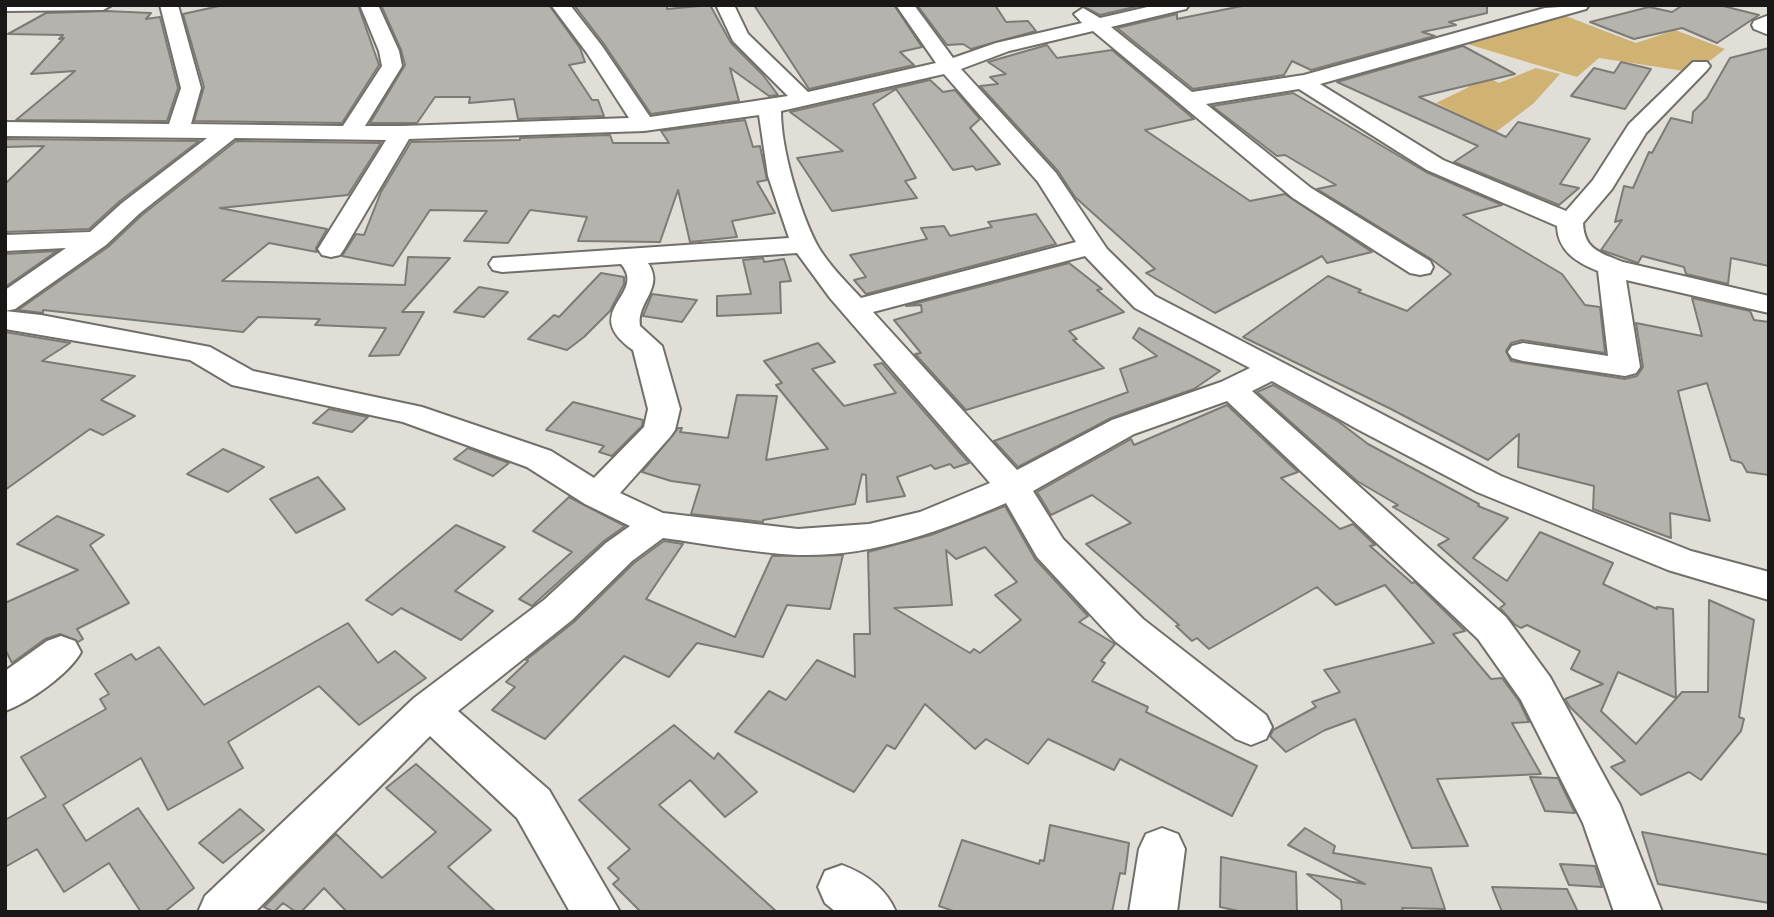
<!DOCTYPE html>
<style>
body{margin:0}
#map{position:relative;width:1774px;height:917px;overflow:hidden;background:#e1ded8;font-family:"Varela Round",sans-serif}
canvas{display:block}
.frame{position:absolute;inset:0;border:7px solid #191816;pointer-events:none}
</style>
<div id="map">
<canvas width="1774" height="917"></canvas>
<div class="frame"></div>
</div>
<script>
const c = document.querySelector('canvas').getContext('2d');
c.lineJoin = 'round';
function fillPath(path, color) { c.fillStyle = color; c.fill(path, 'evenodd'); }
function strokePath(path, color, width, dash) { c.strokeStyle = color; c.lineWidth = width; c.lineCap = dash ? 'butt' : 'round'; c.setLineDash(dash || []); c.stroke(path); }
const green = new Path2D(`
 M1558 13 1636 43 1675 30 1725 49 1711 60 1684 71 1599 58 1577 77 1464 43Z
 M1437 53 1499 83 1536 68 1560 74 1534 103 1496 132 1436 103 1469 87 1420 62Z`);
const building = new Path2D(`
 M224 5H358L379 65 342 123 194 121 204 87 183 14Z
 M381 5H549L580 48 585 62 569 65 592 100H598L604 116 518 119 514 99 469 103 470 97H435L417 123H370L405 65 401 50Z
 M574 5H667V9L710 5 731 43 763 75 778 95 769 96 730 68 739 101 651 114 604 44Z
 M754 5H894L922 47 900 52 914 65 809 89Z
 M917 5H995L1006 22 1028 21 1036 31 971 49 963 44 947 45Z
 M1080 5H1143L1100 15Z
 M1247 5H1487V13L1449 22 1456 25 1422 32 1435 36 1311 70 1292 61 1284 75 1193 89 1117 28 1177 14V19Z
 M1683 5H1719L1759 15 1717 43 1682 28 1634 39 1590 22 1649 7 1672 12Z
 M106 11 151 13 146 19 160 17 178 88 167 121 16 120 75 71 31 74 64 38 59 39 63 35 8 34 46 13Z
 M1047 45 1057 58 1112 50 1194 119 1145 130 1250 201 1285 194 1372 252 1327 263 1322 256 1215 313 1146 273 1155 269 1075 197 1058 171 980 86 998 84 990 77 1006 74 988 62Z
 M1463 46 1515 74 1419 97 1506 137 1518 122 1590 139 1560 184 1579 188 1559 205 1454 162 1478 146 1337 82Z
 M1769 48V266L1731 258 1728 284 1686 274 1684 267 1642 256 1638 263 1601 250 1622 220 1615 222 1624 186 1633 188 1649 152 1652 153 1671 118 1692 123 1693 112 1707 98 1730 58Z
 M1621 62 1651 69 1625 109 1571 96 1594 68 1614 73Z
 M930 80 943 92 955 90 980 119 970 128 1000 164 976 170 973 166 953 170 896 89 873 104 916 178 905 181 917 198 832 211 797 158 843 151 790 112Z
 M1293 93 1426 172 1502 205 1463 215 1562 274 1585 305 1600 307 1605 353 1522 340 1511 343 1506 351 1511 361 1625 379 1637 376 1643 367 1636 323 1702 336 1692 298 1750 311 1754 320 1769 322V475L1747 472 1742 463 1731 460 1707 383 1678 391 1710 521 1670 513 1671 538 1593 509 1594 486 1518 467 1519 434 1488 460 1391 409 1243 337 1328 276 1361 290 1358 292 1407 311 1451 274 1431 259 1317 189 1336 185 1285 155 1277 156 1212 106Z
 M745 120 753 147 760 146 767 180 757 182 775 213 732 221 737 237 690 242 678 190 660 242 578 241 587 217 530 210 508 243 464 241 487 211 430 210 393 266 342 256 356 234 364 235 381 192 411 142 520 140V138L610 135 613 143H669L661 131Z
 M5 139 199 141 120 201 89 229 5 232V184L44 146 5 147Z
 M236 141 381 143 348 195 220 208 327 229 316 248 317 252 269 243 222 281 405 285 408 257 450 258 402 312H424L399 355 369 356 386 328 315 325 320 319 258 317 243 332 43 310V313L18 310 108 247 142 215Z
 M1036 214 1056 244 866 294 854 280 866 277 850 255 927 239 921 228 944 226 950 236 992 227 988 222Z
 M57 251 5 287V254Z
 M763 258 764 262 784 259 791 281 780 282 781 313 717 316V296L751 294 743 260Z
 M1069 263 1102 289 1097 290 1124 312 1069 331 1077 339 1073 340 1104 368 966 410 915 354 921 353 894 320 922 312 921 305 906 306Z
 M601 273 624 277V284L610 311 584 337 567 350 528 339 554 315 559 317Z
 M479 287 508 292 484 317 454 312Z
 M652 294 697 300 682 322 643 316Z
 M1139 328 1220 371 1194 389 1111 418 1018 467 994 441 1128 392 1120 369 1157 356 1133 338Z
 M5 332 70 343 42 361 135 376 101 400 135 416 103 435 90 429 5 490Z
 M818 343 835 362 812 369 844 406 896 393 874 365 882 363 969 463 954 468 950 464 935 469 931 465 897 477 905 496 867 502 866 475 862 474 855 504 763 520V522L691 514 700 485 671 481 642 472 678 428H682L680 432 728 438 737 395 777 396 766 460 828 449 776 385 782 383 764 361Z
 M1273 385 1339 422 1368 444 1479 504 1478 506 1508 518 1473 558 1507 581 1540 532 1613 563 1603 584 1657 609V607L1673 609 1676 698 1618 672 1601 711 1636 744 1682 692H1708L1709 600 1754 620 1739 717 1744 719 1741 731 1701 780 1689 772 1641 795 1611 767 1625 761 1570 707 1565 699 1603 684 1571 669 1580 651 1527 625 1521 628 1514 624 1500 608 1505 604 1438 545 1449 539 1393 507 1398 505 1357 481 1257 392Z
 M573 402 643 420 642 426 612 456 599 452 604 446 546 430Z
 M1227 405 1298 472 1281 478 1340 529 1353 524 1375 545 1370 546 1412 583 1415 582 1465 631 1453 634 1491 679 1502 678 1519 701 1529 722 1512 723 1541 774 1437 779 1468 846 1412 848 1355 719 1325 730 1286 752 1270 736 1273 730 1316 707 1312 702 1340 692 1324 670 1434 643 1385 585 1336 605 1317 587 1209 649 1197 638 1192 641 1176 626 1179 625 1086 544 1131 523 1092 495 1051 515 1037 492 1131 439 1134 445Z
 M329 409 368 417 352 432 313 423Z
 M468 448 509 463 493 476 454 459Z
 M223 449 264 467 228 492 187 474Z
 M318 477 345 509 296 533 270 499Z
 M569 497 625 526 604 541 532 606 519 599 572 552 533 531Z
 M1005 506 1035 559 1088 616 1079 622 1115 644 1101 661 1105 663 1092 681 1148 707 1146 712 1257 766 1232 816 1120 759 1114 770 1048 739 1028 764 986 739 975 749 925 704 895 749 887 745 854 792 735 732 769 691 786 700 817 660 855 677 854 634H870L868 552 931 535ZM985 547 1017 582 995 595 1021 620 980 653 974 649 970 653 894 608 952 605 946 550 956 559Z
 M57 516 104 535 90 545 129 603 77 629 83 639 78 642 60 634 45 639 12 663 5 649V603L78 570 17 544Z
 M456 525 505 547 455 591 493 611 461 640 401 608 392 615 366 600Z
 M664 541 683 544 646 599 735 637 772 556 843 555 830 609 787 605 763 657 697 643 669 677 624 656 545 739 492 710 515 687 506 682 528 661 526 660 574 622 634 563Z
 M348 623 378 663 395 651 426 678 359 725 319 686 228 742 243 768 168 810 141 758 63 805 86 841 138 808 194 888 168 909 165 912H141L109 863 64 892 37 849 5 867V820L46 797 21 757 106 709 100 699 109 694 95 674 131 654 136 660 159 647 204 705Z
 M674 725 714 759 718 753 757 792 725 817 690 780 659 805 777 912H641L613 884 619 879 608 868 630 849 579 800Z
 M416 764 491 830 448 867 496 912H347L324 888 301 912H296L283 903 274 912 264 907 336 834 382 878 436 832 386 788Z
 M1530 777 1558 778 1575 813 1545 811Z
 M240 809 264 830 223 863 199 843Z
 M1050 825 1129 843 1125 874 1120 873 1112 912H956L939 906 962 840 1039 864 1040 860 1044 861Z
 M1305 828 1335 846 1333 853 1431 868 1445 909 1402 908 1403 912H1342L1341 900 1307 874 1365 884 1288 845Z
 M1642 832 1769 855V903L1658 884Z
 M1221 857 1296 872 1297 912H1243L1220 907Z
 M1560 864 1595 866 1602 887 1569 885Z
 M1492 887 1567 889 1578 912H1502Z`);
const minor = new Path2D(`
 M5 5H112L103 10 5 11Z
 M160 5H178L201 88 191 124 343 126 382 66 379 51 360 5H378L399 51 402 66 365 126H402L629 118 587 53 551 5H570L602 46 650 117 788 96 733 41 716 5H734L748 34 808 92 936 63 896 5H914L953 58 996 43 1082 23 1074 14 1083 8 1100 18 1156 5H1189L1186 9 1111 27 1192 92 1304 75 1545 8 1589 5 1586 9 1320 84 1443 160 1566 211 1593 180 1629 124 1693 62H1707L1710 66 1707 70 1646 133 1612 189 1583 223C1584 250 1601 253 1623 262L1769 296V313L1626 280 1640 367 1636 373 1625 376 1523 361 1512 358 1508 352 1512 346 1523 343 1608 356 1598 271C1576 262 1558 251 1557 226L1427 170 1299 89 1206 104 1311 188 1430 261 1433 267 1430 273 1420 275 1410 273 1293 198 1093 31 1009 51 961 69 1056 173 1107 249 1155 296 1501 476 1691 551 1769 572V600L1668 570 1477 492 1357 429 1272 381 1252 391 1506 617 1550 677 1620 805 1662 912H1614L1583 823 1521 700 1478 639 1227 401 1134 434 1033 491 1063 539 1143 619 1266 715 1272 727 1266 739 1251 745 1236 739 1115 641 1037 557 1006 503C939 532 871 557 798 555 753 553 708 544 663 538L632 561 572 620 458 711 549 790 620 912H570L517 818 430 736 255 912H198L205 896 414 698 544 600 606 543 630 526 585 504 527 467 403 422 232 385 190 360 5 329V311L41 315 210 347 253 371 422 407 551 451 594 478 644 427 648 409 633 350C578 311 648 295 621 264L502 272 493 270 489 264 493 258 789 238 768 176 759 115 644 131 409 139 344 249 340 255 331 257 322 255 318 249 386 140 235 138 140 213 106 245 15 309 5 311V290L66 248 5 251V235L90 232 122 203 207 138 5 136V122L169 124 181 88ZM944 74 1038 182 1076 242 861 298C846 282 826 262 816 243 799 209 781 149 781 111ZM797 253 830 298 990 483 920 512 869 524 798 529 663 513 620 493 670 437 675 430 680 409 662 346 640 326C636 302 665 288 648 263ZM1085 256 1135 308 1250 368 1221 382 1112 420 1017 470 873 312Z
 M1769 15V35L1754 29 1752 25 1754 21Z
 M61 636 75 641 81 652C70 673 28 703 5 711V671L47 641Z
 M1162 828 1178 834 1185 849 1177 912H1129L1139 849 1146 834Z
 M842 865C866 874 886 888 896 912H836L825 903 818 887 825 871Z`);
fillPath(green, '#d0b273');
fillPath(building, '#b5b3ad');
strokePath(building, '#7e7b76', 2);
strokePath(minor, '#716f69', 4);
fillPath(minor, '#fff');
</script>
